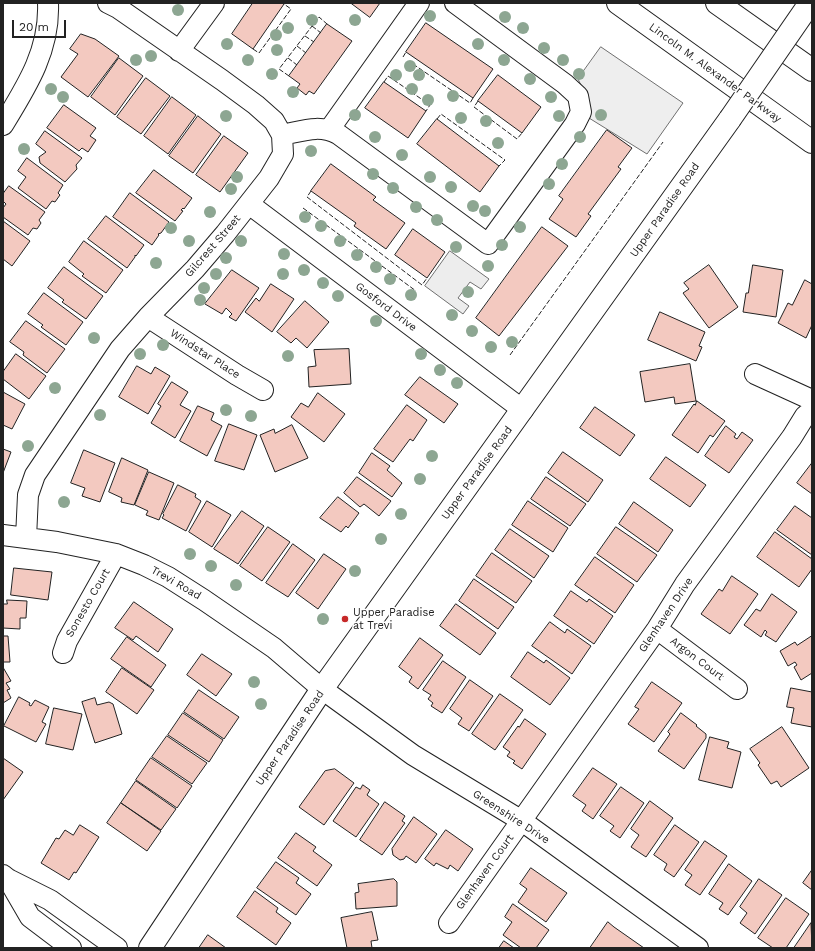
<!DOCTYPE html>
<style>
body{margin:0}
#map{position:relative;width:815px;height:951px;overflow:hidden;background:#fff;font-family:"Work Sans",sans-serif}
canvas{display:block}
.frame{position:absolute;inset:0;border:4px solid #222;pointer-events:none}
.scale{position:absolute;left:12px;top:20px;width:54px;height:18px;box-sizing:border-box;border:2px solid #222;border-top:0;padding-left:5px;font-size:12px;line-height:14px;white-space:nowrap;color:#222;-webkit-text-stroke:3px #fff;paint-order:stroke}
</style>
<div id="map">
<canvas width="815" height="951"></canvas>
<div class="frame"></div>
<div class="scale">20 m</div>
</div>
<script>
const c = document.querySelector('canvas').getContext('2d');
c.lineJoin = 'round';
function fillPath(path, color) { c.fillStyle = color; c.fill(path, 'evenodd'); }
function strokePath(path, color, width, dash) { c.strokeStyle = color; c.lineWidth = width; c.lineCap = dash ? 'butt' : 'round'; c.setLineDash(dash || []); c.stroke(path); }
function label(font, color, halo, rows, align = 'center') {
  c.font = font + ' "Work Sans",sans-serif'; c.lineWidth = 3; c.setLineDash([]); c.textBaseline = 'middle'; c.strokeStyle = halo; c.fillStyle = color; for (const [text, x, y, turn = 0] of rows) {
    c.save(); c.translate(x, y); c.rotate((+turn || 0) * Math.PI / 180); c.textAlign = isNaN(turn) ? turn : align; if (halo) c.strokeText(text, 0, 0); c.fillText(text, 0, 0); c.restore();
  }
}
const green = new Path2D(`
 M601 47 683 103 647 154 589 118 588 100 578 79Z`);
const parking = new Path2D(`
 M450 251 489 279 481 289 470 282 458 298 469 306 463 314 425 286Z`);
const building = new Path2D(`
 M253 3H282L284 4 253 49 232 34Z
 M351 3H380L370 17Z
 M426 23 493 69 473 98 406 52Z
 M327 24 352 41 314 94 309 91 306 95 297 88 300 84 289 76Z
 M81 34 95 39 119 56 88 97 61 77 78 54 70 49Z
 M119 58 143 76 115 115 91 97Z
 M498 75 541 107 522 133 478 101Z
 M146 78 170 96 141 134 117 117Z
 M384 82 426 111 408 138 365 108Z
 M172 97 196 115 168 154 144 136Z
 M64 105 96 128 90 136 96 140 88 152 82 148 79 151 47 128Z
 M198 116 221 134 193 173 169 156Z
 M437 119 499 166 480 192 417 144Z
 M607 130 632 148 618 167 621 169 588 214 591 216 576 237 549 219 563 199 559 196Z
 M45 131 82 158 76 165 77 169 65 182 40 163 39 157 46 152 36 144Z
 M224 136 248 153 220 192 196 175Z
 M27 158 63 185 58 193 60 195 55 202 52 201 46 209 18 188 26 177 18 171Z
 M331 164 376 197 373 200 405 223 386 249 354 226 356 223 311 191Z
 M154 170 192 198 184 209 183 208 181 210 183 211 175 221 136 193Z
 M9 186 45 212 39 220 41 223 37 229 33 228 28 235 3 217V208L6 204 3 201V194Z
 M130 193 169 222 161 233 158 234 159 235 152 245 113 217Z
 M106 216 144 245 136 256 135 255V257L127 268 88 239Z
 M3 221 30 241 12 266 3 259Z
 M542 227 568 246 499 336 476 318Z
 M413 229 445 252 427 278 395 255Z
 M84 241 123 270 106 293 82 276 84 274 69 262Z
 M709 265 738 307 709 328 683 293 689 289 684 283Z
 M753 265 783 270 776 317 743 312 746 293H748Z
 M64 267 103 296 86 319 62 302 64 300 48 288Z
 M232 270 259 288 236 321 229 317 232 314 226 308 222 314 205 304Z
 M805 280 812 284V325L806 338 778 323 788 303 792 305Z
 M271 284 294 299 272 332 245 312 256 298 259 301Z
 M44 293 83 322 66 345 41 327 43 325 28 314Z
 M305 301 329 322 307 348 296 338 291 343 277 332Z
 M660 312 705 332 699 346 702 347 696 361 648 340Z
 M26 321 65 349 47 373 23 355 24 352 10 342Z
 M349 349 351 384 309 387 308 367 316 366 314 350Z
 M16 354 46 376 29 399 3 379V372Z
 M690 364 696 401 675 404 674 397 645 402 640 372Z
 M137 366 151 374 155 367 170 376 148 414 119 397Z
 M420 377 458 404 444 423 405 395Z
 M172 382 188 392 180 405 191 411 175 438 151 423 161 406 158 404Z
 M3 392 25 404 12 429 3 425Z
 M318 393 345 414 324 442 291 417 301 403 308 407Z
 M697 401 725 421 713 437 710 435 698 453 672 435 694 404 695 405Z
 M407 405 427 420 413 441 410 439 393 462 374 449Z
 M198 406 214 413 211 420 222 426 207 456 180 441Z
 M595 407 635 435 620 456 580 428Z
 M229 424 257 435 244 470 215 461Z
 M292 425 308 458 275 472 260 435 274 429 275 433Z
 M726 426 736 434 734 437 737 439 742 432 753 440 729 473 705 456Z
 M3 449 11 452 3 473Z
 M84 450 115 463 100 502 82 496 85 488 71 483Z
 M563 452 603 480 588 502 548 473Z
 M372 453 390 466 387 470 402 483 392 497 359 473Z
 M666 457 706 485 690 507 650 479Z
 M122 458 148 470 134 505 121 502 122 498 109 492Z
 M812 463V494L797 483Z
 M149 472 174 483 159 520 146 515 148 511 135 505Z
 M357 477 391 501 379 516 364 504 360 507 344 493Z
 M546 477 586 504 570 526 531 499Z
 M178 485 196 494 195 497 201 501 186 531 162 518 164 515 163 514Z
 M338 497 359 513 348 528 346 526 341 532 320 518Z
 M207 501 231 515 212 547 189 532Z
 M528 501 568 528 553 552 512 525Z
 M634 502 673 530 658 552 619 524Z
 M795 506 812 518V555L777 530Z
 M242 511 264 526 238 564 214 549Z
 M268 527 290 542 262 581 240 566Z
 M616 527 657 555 637 582 597 554Z
 M510 529 549 556 534 578 495 550Z
 M775 532 812 559V569L799 587 757 557Z
 M293 544 315 560 288 597 266 583Z
 M492 553 532 581 516 603 476 576Z
 M324 554 346 569 318 609 296 593Z
 M595 557 634 585 615 613 575 585Z
 M14 568 52 572 48 600 11 595Z
 M732 576 758 594 730 634 701 614 719 589 722 591Z
 M474 579 514 607 498 629 459 601Z
 M571 591 587 602 589 599 613 616 594 644 554 616Z
 M772 594 797 612 776 642 765 635 767 632 765 630 761 637 744 625 756 609 760 611Z
 M7 600 27 601 26 618H20V629L3 628V604H7Z
 M134 602 173 629 158 652 136 636 133 640 115 628Z
 M456 604 496 633 480 655 440 626Z
 M550 622 565 633 567 629 591 646 572 674 532 646Z
 M3 636H8L10 662H3Z
 M812 636V673L801 680 794 667 797 665 795 662 788 666 780 651 795 642 797 645Z
 M127 637 166 665 151 687 111 659Z
 M420 638 443 655 418 689 409 682 412 677 399 667Z
 M528 652 544 663 546 660 570 678 550 705 511 677Z
 M202 654 232 674 216 696 187 675Z
 M443 661 466 677 442 713 431 706 433 703 428 699 431 695 423 690Z
 M122 668 154 690 137 714 106 692Z
 M4 669 11 681 6 683 10 689 7 690 11 698 3 703V670Z
 M470 680 493 696 469 731 458 724 462 718 450 709Z
 M652 682 682 703 654 742 628 724 639 709 635 707Z
 M791 688 812 692V727L791 723 794 708 787 707Z
 M199 690 239 717 224 739 184 712Z
 M500 694 523 710 495 750 472 734Z
 M19 697 30 703 29 705 31 706 35 700 49 707 42 722 46 724 36 742 4 726Z
 M95 698 97 705 109 702 113 704 122 734 95 743 82 702Z
 M54 708 82 714 73 750 46 744Z
 M183 713 223 740 209 762 168 735Z
 M681 713 697 725 696 726 706 734V738L684 769 658 751 670 734 668 732Z
 M525 719 546 734 522 769 513 763 515 761 507 756 510 752 503 747 518 726 519 727Z
 M782 727 809 768 781 787 777 781 771 784 758 765 760 763 750 749Z
 M167 736 207 763 192 784 152 757Z
 M710 737 729 742 727 748 741 752 732 788 699 780Z
 M3 758 23 772 3 800Z
 M151 758 192 786 177 808 136 780Z
 M593 768 617 784 593 819 582 811 586 805 573 796Z
 M335 769 354 783 324 825 299 807 325 771Z
 M136 781 176 809 161 830 121 803Z
 M363 785 370 790 367 795 379 804 356 837 333 821 356 787 360 789Z
 M621 787 644 803 620 838 610 831 614 826 600 816Z
 M650 801 673 818 646 857 631 847 639 835 631 829Z
 M385 802 405 816 402 821 405 823 382 855 360 840Z
 M121 803 161 831 147 851 107 823Z
 M414 817 437 834 416 863 406 856 404 859 400 860 393 855 392 849Z
 M80 825 99 837 76 873 74 872 69 880 41 863 56 838 59 839 65 830 73 835Z
 M675 825 699 842 674 877 664 870 667 864 654 855Z
 M446 830 473 849 458 871 450 865 448 869 436 863 434 866 425 859Z
 M296 833 316 847 313 851 332 865 317 886 278 858Z
 M705 841 727 856 700 895 685 885 692 875 685 870Z
 M276 862 299 878 296 883 311 894 296 915 257 888Z
 M729 864 752 881 728 915 719 909 723 903 709 894Z
 M531 868 567 893 546 922 518 902 527 889 520 884Z
 M812 870V890L803 883Z
 M394 879 397 882V906L356 909 355 893 359 892 358 884Z
 M759 879 782 895 755 934 740 923 747 913 740 907Z
 M255 891 278 908 276 912 291 923 276 945 237 917Z
 M786 898 809 914 786 948H773L758 938Z
 M513 904 549 930 536 948H521L503 935 512 922 505 917Z
 M372 912 378 940 371 941 372 948H347L341 918Z
 M608 922 614 927 644 948H590Z
 M811 923 812 948H794Z
 M208 935 226 948H199Z
 M504 941 514 948H499Z`);
const minor = new Path2D(`
 M179 51 214 3
 M3 125C27 86 50 50 48 3
 M329 130 419 3
 M282 135C303 131 319 124 338 134L488 244 575 124 581 112 578 96 565 84 455 3
 M249 204 523 410
 M148 317 237 375 263 390
 M755 374 812 400
 M3 535 57 542 116 554 144 565 168 577 204 600 274 648 322 689 413 755 522 821 698 948
 M26 538 28 495 35 475 120 349 148 317 195 269 225 234 269 178 283 154 282 135 274 121 256 105 222 80 118 8 108 3
 M657 629 737 689
 M63 653 67 641 116 554
 M3 875 8 879 50 900 117 948
 M8 879 30 917 71 948
 M449 923 657 629 685 584 792 437 805 416 812 410`);
const major = new Path2D(`
 M150 948 322 689 730 119`);
const highway = new Path2D(`
 M618 3 812 142
 M717 3 812 70`);
const majorBridge = new Path2D(`
 M730 119 810 3`);
const fence = new Path2D(`
 M312 26 321 33
 M305 36 314 42
 M297 46 306 53
 M253 49 259 53 291 9 284 4
 M403 57 406 52
 M288 58 297 65
 M413 64 470 103 473 98
 M289 76 279 69 319 17 327 24
 M384 82 388 76 430 105 426 111
 M478 101 474 107 517 139 522 133
 M437 119 441 114 505 160 499 166
 M311 191 307 197 422 285 427 278
 M303 208 416 291
 M510 355 663 142`);
const trees = [
 [178,10],
 [430,16],
 [505,17],
 [312,20],
 [355,20],
 [288,28],
 [523,28],
 [276,35],
 [227,44],
 [478,44],
 [544,48],
 [277,50],
 [151,56],
 [136,60],
 [248,60],
 [504,60],
 [563,60],
 [410,66],
 [272,74],
 [579,74],
 [396,75],
 [419,75],
 [530,79],
 [51,89],
 [412,89],
 [293,92],
 [453,96],
 [63,97],
 [551,97],
 [428,100],
 [355,115],
 [601,115],
 [226,116],
 [559,116],
 [461,118],
 [486,121],
 [375,137],
 [580,137],
 [498,143],
 [24,149],
 [311,151],
 [402,155],
 [562,164],
 [373,174],
 [237,177],
 [430,177],
 [549,184],
 [451,187],
 [393,188],
 [231,189],
 [473,206],
 [416,207],
 [485,211],
 [210,212],
 [305,217],
 [437,220],
 [321,226],
 [520,227],
 [171,228],
 [189,241],
 [241,241],
 [340,241],
 [502,245],
 [456,247],
 [284,254],
 [357,255],
 [226,258],
 [156,263],
 [488,266],
 [376,267],
 [304,270],
 [216,274],
 [283,274],
 [390,279],
 [323,283],
 [204,288],
 [468,292],
 [411,295],
 [338,296],
 [200,300],
 [452,315],
 [376,321],
 [472,331],
 [94,338],
 [512,342],
 [163,345],
 [491,347],
 [140,354],
 [421,354],
 [288,356],
 [440,370],
 [457,383],
 [55,388],
 [226,410],
 [100,415],
 [251,416],
 [28,446],
 [432,456],
 [420,479],
 [64,502],
 [401,514],
 [381,539],
 [190,554],
 [211,566],
 [355,571],
 [236,585],
 [323,619],
 [254,682],
 [261,704]
];
const markers = [
 [345,619,4,"#c62828"]
];
const streetNames = [
 ["Lincoln M. Alexander Parkway",715,73,36],
 ["Upper Paradise Road",665,210,-55],
 ["Gilcrest Street",213,246,-49],
 ["Gosford Drive",386,307,37],
 ["Windstar Place",205,354,33],
 ["Upper Paradise Road",477,473,-54],
 ["Trevi Road",176,583,30],
 ["Sonesto Court",88,603,-60],
 ["Glenhaven Drive",666,615,-56],
 ["Argon Court",697,659,37],
 ["Upper Paradise Road",290,738,-56],
 ["Greenshire Drive",511,817,33],
 ["Glenhaven Court",485,872,-54]
];
const poiNames = [
 ["Upper Paradise",353,613],
 ["at Trevi",353,626]
];
fillPath(green, '#eee');
strokePath(green, '#6f6f6f', 1);
fillPath(parking, '#ededed');
strokePath(parking, '#6f6f6f', 1);
fillPath(building, '#f3c9c0');
strokePath(building, '#222', 1);
strokePath(minor, '#222', 22);
strokePath(major, '#222', 24);
strokePath(highway, '#222', 24);
strokePath(minor, '#fff', 20);
strokePath(major, '#fff', 22);
strokePath(highway, '#fff', 22);
strokePath(majorBridge, '#222', 24, []);
strokePath(majorBridge, '#fff', 22);
strokePath(fence, '#222', 1, [5, 2]);
c.fillStyle = '#8da692';
for (const [x, y] of trees) { c.beginPath(); c.arc(x, y, 6, 0, 2 * Math.PI); c.fill(); }
for (const [x, y, r, color] of markers) { const dot = new Path2D(); dot.arc(x, y, r, 0, 2 * Math.PI); c.fillStyle = color; c.fill(dot); strokePath(dot, '#fff', 1.5); }
label('11px', '#222', '#fff', streetNames);
label('11px', '#222', '#fff', poiNames, 'left');
</script>
